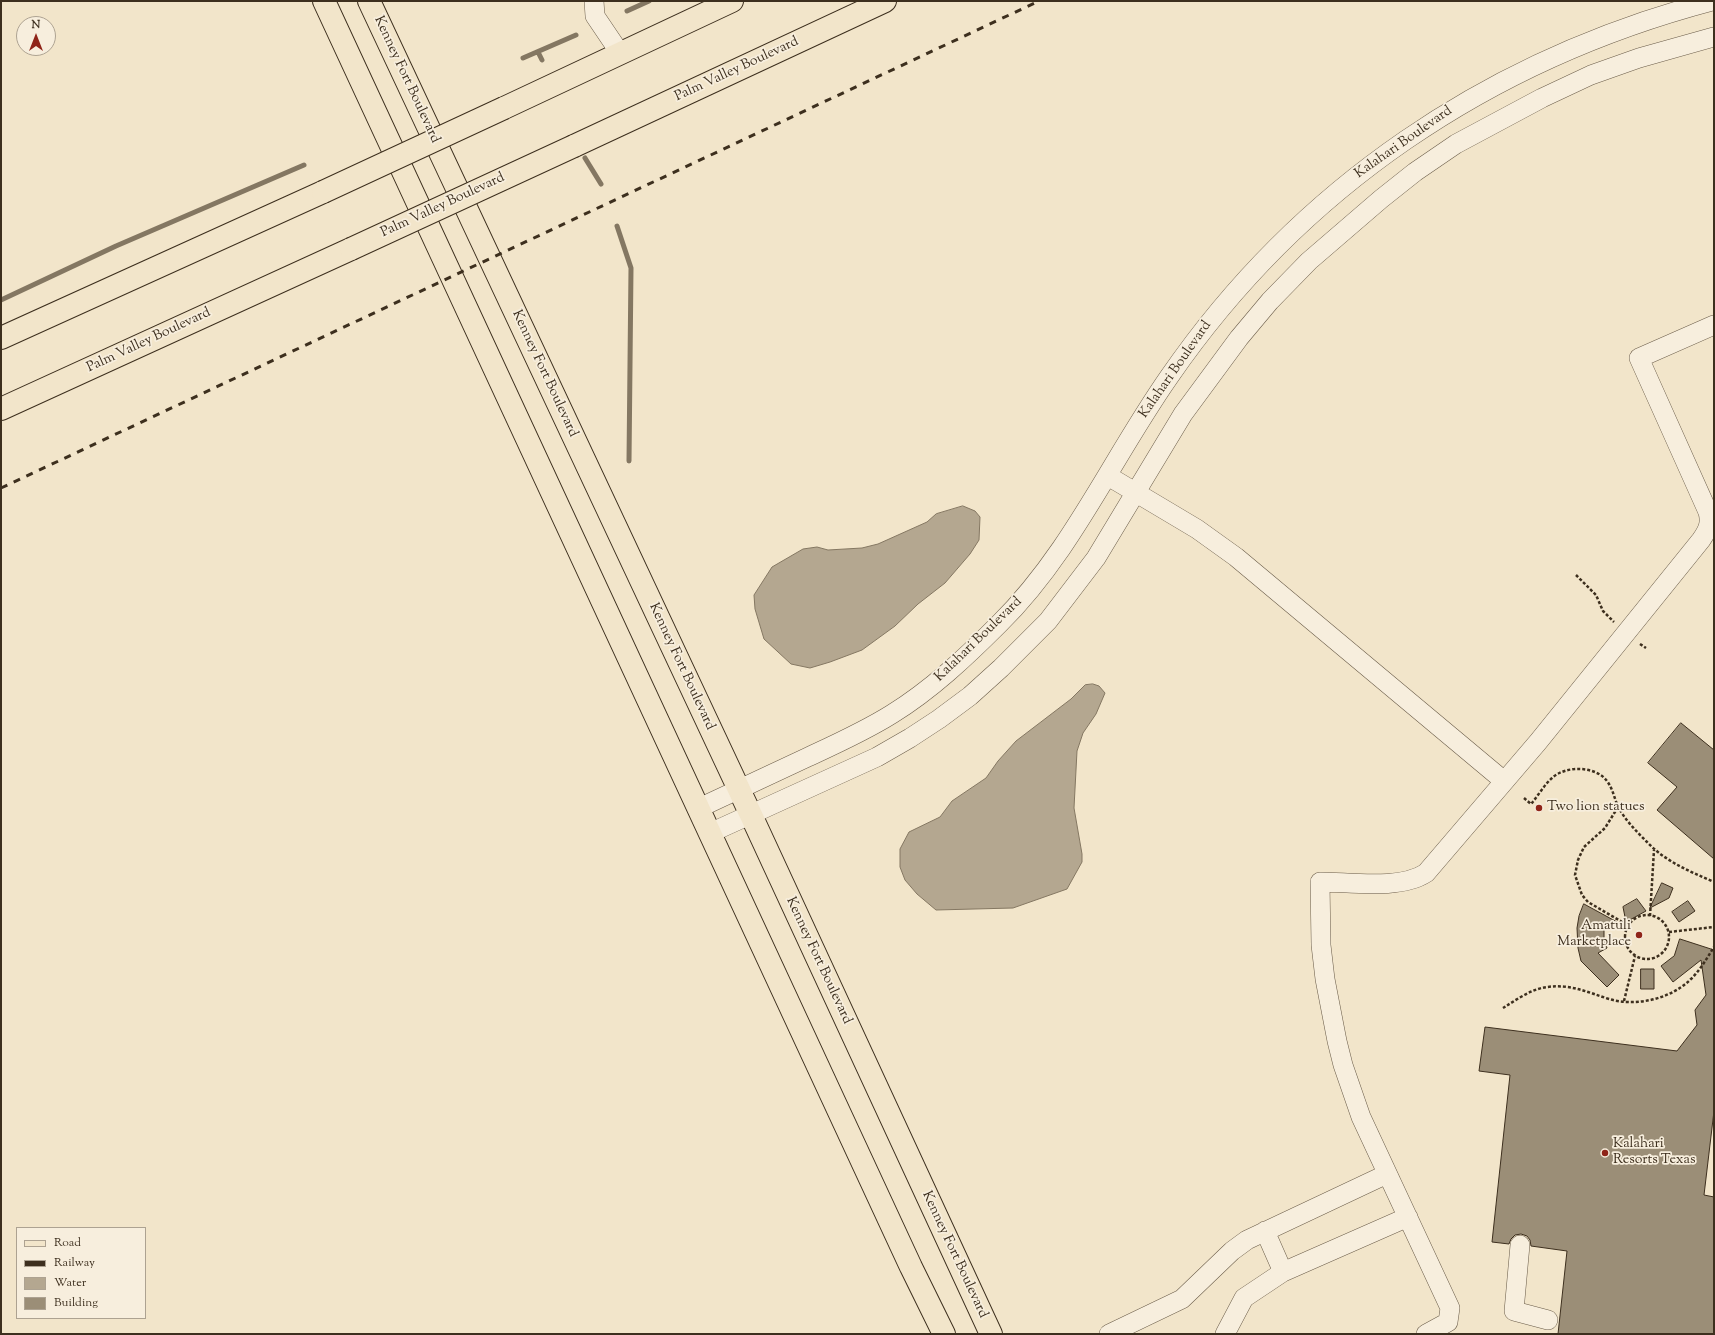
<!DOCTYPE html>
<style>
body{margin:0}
#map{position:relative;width:1715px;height:1335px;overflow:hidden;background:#f2e5ca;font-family:"Sorts Mill Goudy",serif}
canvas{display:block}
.frame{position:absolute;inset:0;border:2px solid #3d2f1e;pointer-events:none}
.legend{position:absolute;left:16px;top:1227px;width:130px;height:92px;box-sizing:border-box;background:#f7eedd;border:1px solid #ada291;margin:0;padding:5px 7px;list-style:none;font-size:12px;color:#3d2f1e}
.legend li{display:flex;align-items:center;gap:8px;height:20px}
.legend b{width:20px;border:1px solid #ada291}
.north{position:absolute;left:16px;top:16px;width:40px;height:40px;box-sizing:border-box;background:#f7eedd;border:1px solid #ada291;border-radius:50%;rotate:0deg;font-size:11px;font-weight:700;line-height:16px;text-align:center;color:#3d2f1e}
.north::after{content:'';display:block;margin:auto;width:14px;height:18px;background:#8f2418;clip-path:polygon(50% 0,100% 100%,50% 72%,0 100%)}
</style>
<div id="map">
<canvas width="1715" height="1335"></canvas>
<div class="frame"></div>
<ul class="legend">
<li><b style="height:5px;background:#f2e5ca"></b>Road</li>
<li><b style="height:5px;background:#3d2f1e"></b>Railway</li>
<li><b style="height:11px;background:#b4a790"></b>Water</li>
<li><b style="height:11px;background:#9b8e77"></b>Building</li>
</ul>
<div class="north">N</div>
</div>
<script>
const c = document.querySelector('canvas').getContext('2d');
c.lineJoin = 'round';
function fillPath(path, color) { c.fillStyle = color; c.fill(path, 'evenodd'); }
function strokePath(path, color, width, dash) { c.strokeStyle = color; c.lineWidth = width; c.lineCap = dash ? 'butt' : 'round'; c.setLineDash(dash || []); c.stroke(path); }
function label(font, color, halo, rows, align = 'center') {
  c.font = font + ' "Sorts Mill Goudy",serif'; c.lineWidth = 3.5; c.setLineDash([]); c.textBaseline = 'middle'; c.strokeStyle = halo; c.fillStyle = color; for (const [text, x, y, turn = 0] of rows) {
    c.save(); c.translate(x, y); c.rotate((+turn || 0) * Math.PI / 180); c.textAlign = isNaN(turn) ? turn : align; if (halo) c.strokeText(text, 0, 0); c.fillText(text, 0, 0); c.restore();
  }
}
const water = new Path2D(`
 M963 506 975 511 980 517 979 540 970 554 945 583 918 604 895 626 862 650 830 662 810 668 791 664 764 639 755 609 754 595 772 567 803 549 817 547 828 550 862 548 878 544 927 522 936 514Z
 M1093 684 1099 686 1105 693 1096 714 1083 733 1077 751 1074 808 1082 854V862L1067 889 1013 908 936 910 917 894 905 880 900 867V849L909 832 940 817 952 801 986 778 998 761 1016 741 1071 699 1085 685Z`);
const stream = new Path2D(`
 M627 11 649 1
 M538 52 542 60
 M523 58 576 35
 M585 158 601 184
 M617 226 631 268 629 461
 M1 300 116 246 304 165`);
const building = new Path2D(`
 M1681 723 1714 750V859L1657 810 1677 787 1648 763Z
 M1662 883 1673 888 1669 898 1650 908Z
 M1637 899 1646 911 1626 922 1623 907Z
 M1688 901 1695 911 1679 922 1672 912Z
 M1584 904 1617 922 1604 925V938L1607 948 1598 953 1619 975 1607 987 1581 961 1578 948 1577 928 1579 916Z
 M1680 939 1714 950V1111L1704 1195 1714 1197V1334H1558L1567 1251 1531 1246 1530 1240 1527 1236 1521 1234 1515 1235 1511 1239 1509 1244 1492 1242 1510 1075 1479 1071 1485 1027 1677 1051 1697 1025 1695 1010 1706 995 1701 960 1673 982 1661 966 1674 956Z
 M1641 969H1654V989H1641Z`);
const path = new Path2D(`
 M1576 575 1596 595 1603 611 1614 622
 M1640 644 1646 648
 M1524 798 1531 804C1538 796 1544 785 1552 778 1566 765 1596 766 1607 781 1613 789 1614 798 1618 806 1624 819 1637 832 1647 842 1666 862 1689 871 1714 882
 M1618 807 1605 828 1584 847 1578 860 1575 875 1582 895 1588 902 1629 926
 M1625 937a22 22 0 1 1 44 0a22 22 0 1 1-44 0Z
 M1650 916 1654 850
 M1669 932 1714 927
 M1624 1001 1635 956
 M1503 1008C1516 1000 1531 989 1547 987 1571 984 1587 992 1609 999 1636 1007 1671 999 1691 979 1701 969 1707 958 1714 947`);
const minor = new Path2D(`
 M594 1 595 16 620 53
 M1108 476 1197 529 1236 557 1504 781
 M699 808C736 791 772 774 808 757 836 744 865 731 892 714 931 690 966 657 999 624 1071 553 1111 460 1169 377 1300 187 1489 60 1712 1
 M710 833 877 757 910 738 939 719 970 696 1001 668 1048 621 1096 558 1183 414 1239 338 1270 301 1309 261 1381 199 1415 172 1456 144 1542 98 1591 75 1639 58 1714 37
 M1265 1231 1283 1272 1408 1217
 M1520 1245 1514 1311 1548 1320
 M1109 1334 1182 1299 1232 1251 1247 1240 1387 1174
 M1225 1334 1244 1298 1283 1272
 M1426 1334 1448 1322 1450 1308 1361 1117 1343 1065 1337 1041 1325 979 1321 945 1320 882C1350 882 1400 890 1426 873L1538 742 1701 540C1708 530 1711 523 1708 512L1639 358 1714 325`);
const major = new Path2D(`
 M324 1 911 1267 944 1334
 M369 1 751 815 991 1334`);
const highway = new Path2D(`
 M504 108 732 1
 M574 146 885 1
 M1 338 323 192
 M1 409 351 249`);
const rail = new Path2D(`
 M1 488 1039 1`);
const highwayBridge = new Path2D(`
 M323 192 504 108
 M351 249 574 146`);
const markers = [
 [1539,808,4,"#8f2418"],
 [1639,935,4,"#8f2418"],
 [1605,1153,4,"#8f2418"]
];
const streetNames = [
 ["Palm Valley Boulevard",737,70,-25],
 ["Kenney Fort Boulevard",406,80,65],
 ["Kalahari Boulevard",1404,143,-35],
 ["Palm Valley Boulevard",443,206,-25],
 ["Palm Valley Boulevard",149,341,-25],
 ["Kalahari Boulevard",1176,370,-55],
 ["Kenney Fort Boulevard",544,374,65],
 ["Kalahari Boulevard",979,640,-44],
 ["Kenney Fort Boulevard",681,667,65],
 ["Kenney Fort Boulevard",818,961,65],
 ["Kenney Fort Boulevard",954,1255,65]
];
const poiNames = [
 ["Two lion statues",1547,808],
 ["Amatuli",1631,927,"right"],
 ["Marketplace",1631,943,"right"],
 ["Kalahari",1613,1145],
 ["Resorts Texas",1613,1161]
];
fillPath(water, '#b4a790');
strokePath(water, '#847762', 1);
strokePath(stream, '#847762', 5);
fillPath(building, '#9b8e77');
strokePath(building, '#3d2f1e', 1);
strokePath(minor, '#6a5c49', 20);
strokePath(major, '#3d2f1e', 24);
strokePath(highway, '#3d2f1e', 24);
strokePath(path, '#3d2f1e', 2.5, [3, 2]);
strokePath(minor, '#f7eedd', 19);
strokePath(major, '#f2e5ca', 22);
strokePath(highway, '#f2e5ca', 22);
strokePath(rail, '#3d2f1e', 3, [7, 7]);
strokePath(highwayBridge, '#3d2f1e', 24, []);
strokePath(highwayBridge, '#f2e5ca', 22);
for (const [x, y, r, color] of markers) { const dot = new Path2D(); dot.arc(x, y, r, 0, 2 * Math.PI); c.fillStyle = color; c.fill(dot); strokePath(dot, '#f7eedd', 1.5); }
label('14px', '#3d2f1e', '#f7eedd', streetNames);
label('14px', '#3d2f1e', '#f7eedd', poiNames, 'left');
</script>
